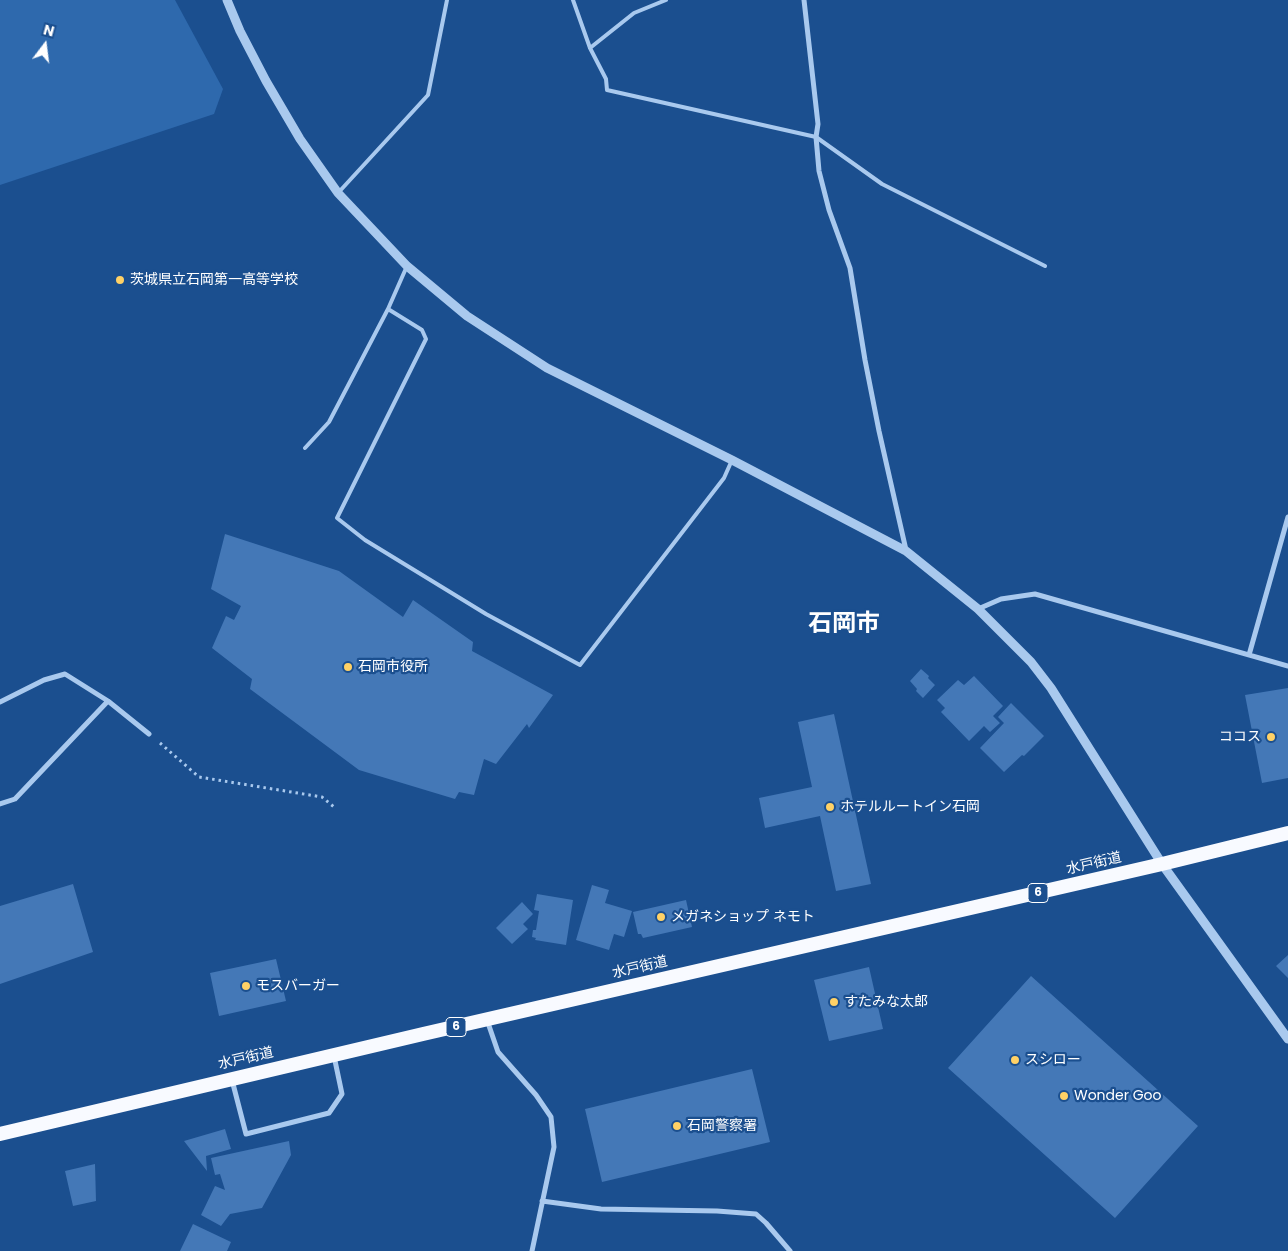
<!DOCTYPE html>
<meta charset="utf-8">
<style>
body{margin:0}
#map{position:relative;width:1288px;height:1251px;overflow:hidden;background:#1b4f8f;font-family:Poppins,sans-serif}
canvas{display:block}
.north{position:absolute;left:20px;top:20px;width:50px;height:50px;-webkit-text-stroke:4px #1b4f8f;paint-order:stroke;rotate:15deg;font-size:14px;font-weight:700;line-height:20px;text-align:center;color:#fff}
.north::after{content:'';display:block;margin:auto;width:18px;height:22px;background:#fff;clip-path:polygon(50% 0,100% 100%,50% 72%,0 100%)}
</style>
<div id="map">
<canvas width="1288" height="1251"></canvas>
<div class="north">N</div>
</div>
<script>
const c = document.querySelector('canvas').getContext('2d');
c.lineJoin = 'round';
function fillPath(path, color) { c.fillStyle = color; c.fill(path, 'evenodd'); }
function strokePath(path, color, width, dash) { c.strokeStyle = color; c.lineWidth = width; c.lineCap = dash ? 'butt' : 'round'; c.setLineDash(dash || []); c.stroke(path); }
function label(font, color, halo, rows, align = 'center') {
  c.font = font + ' Poppins,"Noto Sans JP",sans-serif'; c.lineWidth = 4.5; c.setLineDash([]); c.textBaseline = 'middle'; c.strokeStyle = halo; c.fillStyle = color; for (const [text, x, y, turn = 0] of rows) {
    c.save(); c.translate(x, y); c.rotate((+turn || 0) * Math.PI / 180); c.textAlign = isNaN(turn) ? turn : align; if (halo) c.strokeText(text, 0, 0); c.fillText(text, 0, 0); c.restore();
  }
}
const green = new Path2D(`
 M0 0H175L223 89 214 114 0 185Z`);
const building = new Path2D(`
 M225 534 339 571 403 617 413 600 473 642 472 651 553 695 529 728 527 724 496 764 484 759 474 795 459 792 455 799 359 770 250 689 252 679 212 648 226 616 234 620 241 606 211 589Z
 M921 669 929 676 928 678 935 685 923 698 916 691 917 689 910 681Z
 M974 676 1003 706 993 716 1000 723 990 732 984 726 969 741 941 712 945 708 937 700 958 680 964 685Z
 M1288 688V778L1262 783 1245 695Z
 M1011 703 1044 736 1024 756 1022 755 1004 772 980 748 1004 723 998 717Z
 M834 714 871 884 836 891 820 816 765 828 759 798 812 787 798 722Z
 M73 884 93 952 0 984V906Z
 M592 885 609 890 605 903 632 911 624 937 614 934 609 950 576 940Z
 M537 894 573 900 566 945 535 940 536 938 532 937 533 930H536L539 911 534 910Z
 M686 900 692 927 643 938 641 934H638L633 912Z
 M522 902 533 914 523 924 528 929 512 944 496 928Z
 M1288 955V978L1276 966Z
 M276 959 286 1001 219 1016 210 973Z
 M869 967 883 1029 829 1041 814 980Z
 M1031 976 1198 1126 1115 1218 948 1068Z
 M752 1069 770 1142 602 1182 585 1109Z
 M225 1129 231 1149 206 1156 207 1171 184 1141Z
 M289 1141 291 1155 262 1208 230 1214 221 1226 201 1215 215 1186 225 1190 220 1174 215 1175 211 1158Z
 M95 1164 96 1201 73 1206 65 1171Z
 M193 1224 231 1242 227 1251H180Z`);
const path = new Path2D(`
 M160 743 199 777 322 797 334 807`);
const service = new Path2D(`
 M573 0 590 48 606 79 607 90 816 137 882 184 1045 266
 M590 48 634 13 666 0
 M338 193 428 95 447 0
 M407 266 388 309 422 330 426 339 337 518 365 540 486 614 580 665 724 478 732 460
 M305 448 329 422 388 309`);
const minor = new Path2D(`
 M804 0 818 124 816 137 819 171 829 210 850 268 865 360 879 431 906 550
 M978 609 1001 599 1035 594 1288 666
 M1249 655 1288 517
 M0 702 44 680 65 674 108 701
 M0 804 15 799 108 701 149 734
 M487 1020 498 1052 536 1095 551 1117 554 1147 532 1251
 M232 1080 246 1134 329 1113 342 1094 334 1056
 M542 1201 601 1209 717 1211 756 1214 766 1223 790 1251`);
const tertiary = new Path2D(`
 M227 0 240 31 266 81 300 139 338 193 407 266 467 316 547 368 732 460 906 551 978 609 1031 662 1051 688 1162 864 1288 1039`);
const trunk = new Path2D(`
 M0 1134 423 1034 1162 864 1288 833`);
const markers = [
 [120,280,5,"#ffd166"],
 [348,667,5,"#ffd166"],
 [1271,737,5,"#ffd166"],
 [830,807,5,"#ffd166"],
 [661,917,5,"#ffd166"],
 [246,986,5,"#ffd166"],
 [834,1002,5,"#ffd166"],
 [1015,1060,5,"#ffd166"],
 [1064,1096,5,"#ffd166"],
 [677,1126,5,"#ffd166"]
];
const shields = [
 [1038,893,20],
 [456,1027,20]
];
const shieldNames = [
 ["6",1038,893],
 ["6",456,1027]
];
const poiNames = [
 ["茨城県立石岡第一高等学校",130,280],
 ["石岡市役所",358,667],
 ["ココス",1261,737,"right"],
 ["ホテルルートイン石岡",840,807],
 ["メガネショップ ネモト",671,917],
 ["モスバーガー",256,986],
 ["すたみな太郎",844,1002],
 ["スシロー",1025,1060],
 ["Wonder Goo",1074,1096],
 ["石岡警察署",687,1126]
];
const streetNames = [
 ["水戸街道",1094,864,-13],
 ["水戸街道",640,968,-13],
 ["水戸街道",246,1059,-13]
];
const townNames = [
 ["石岡市",844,625]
];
fillPath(green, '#2e69ad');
fillPath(building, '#4478b7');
strokePath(path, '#a9c9ee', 3, [2.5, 4]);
strokePath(service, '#a9c9ee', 4);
strokePath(minor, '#a9c9ee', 5);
strokePath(tertiary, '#a9c9ee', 9);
strokePath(trunk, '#f8faff', 14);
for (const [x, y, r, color] of markers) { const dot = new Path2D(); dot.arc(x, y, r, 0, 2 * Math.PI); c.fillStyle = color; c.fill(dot); strokePath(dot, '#1b4f8f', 2); }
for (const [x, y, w] of shields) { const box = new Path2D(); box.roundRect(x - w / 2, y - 9.5, w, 19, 4); c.fillStyle = '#1b4f8f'; c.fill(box); strokePath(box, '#fff', 1); }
label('bold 12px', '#fff', null, shieldNames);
label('14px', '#fff', '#1b4f8f', poiNames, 'left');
label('14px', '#fff', '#1b4f8f', streetNames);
label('bold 24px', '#fff', '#1b4f8f', townNames);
</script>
